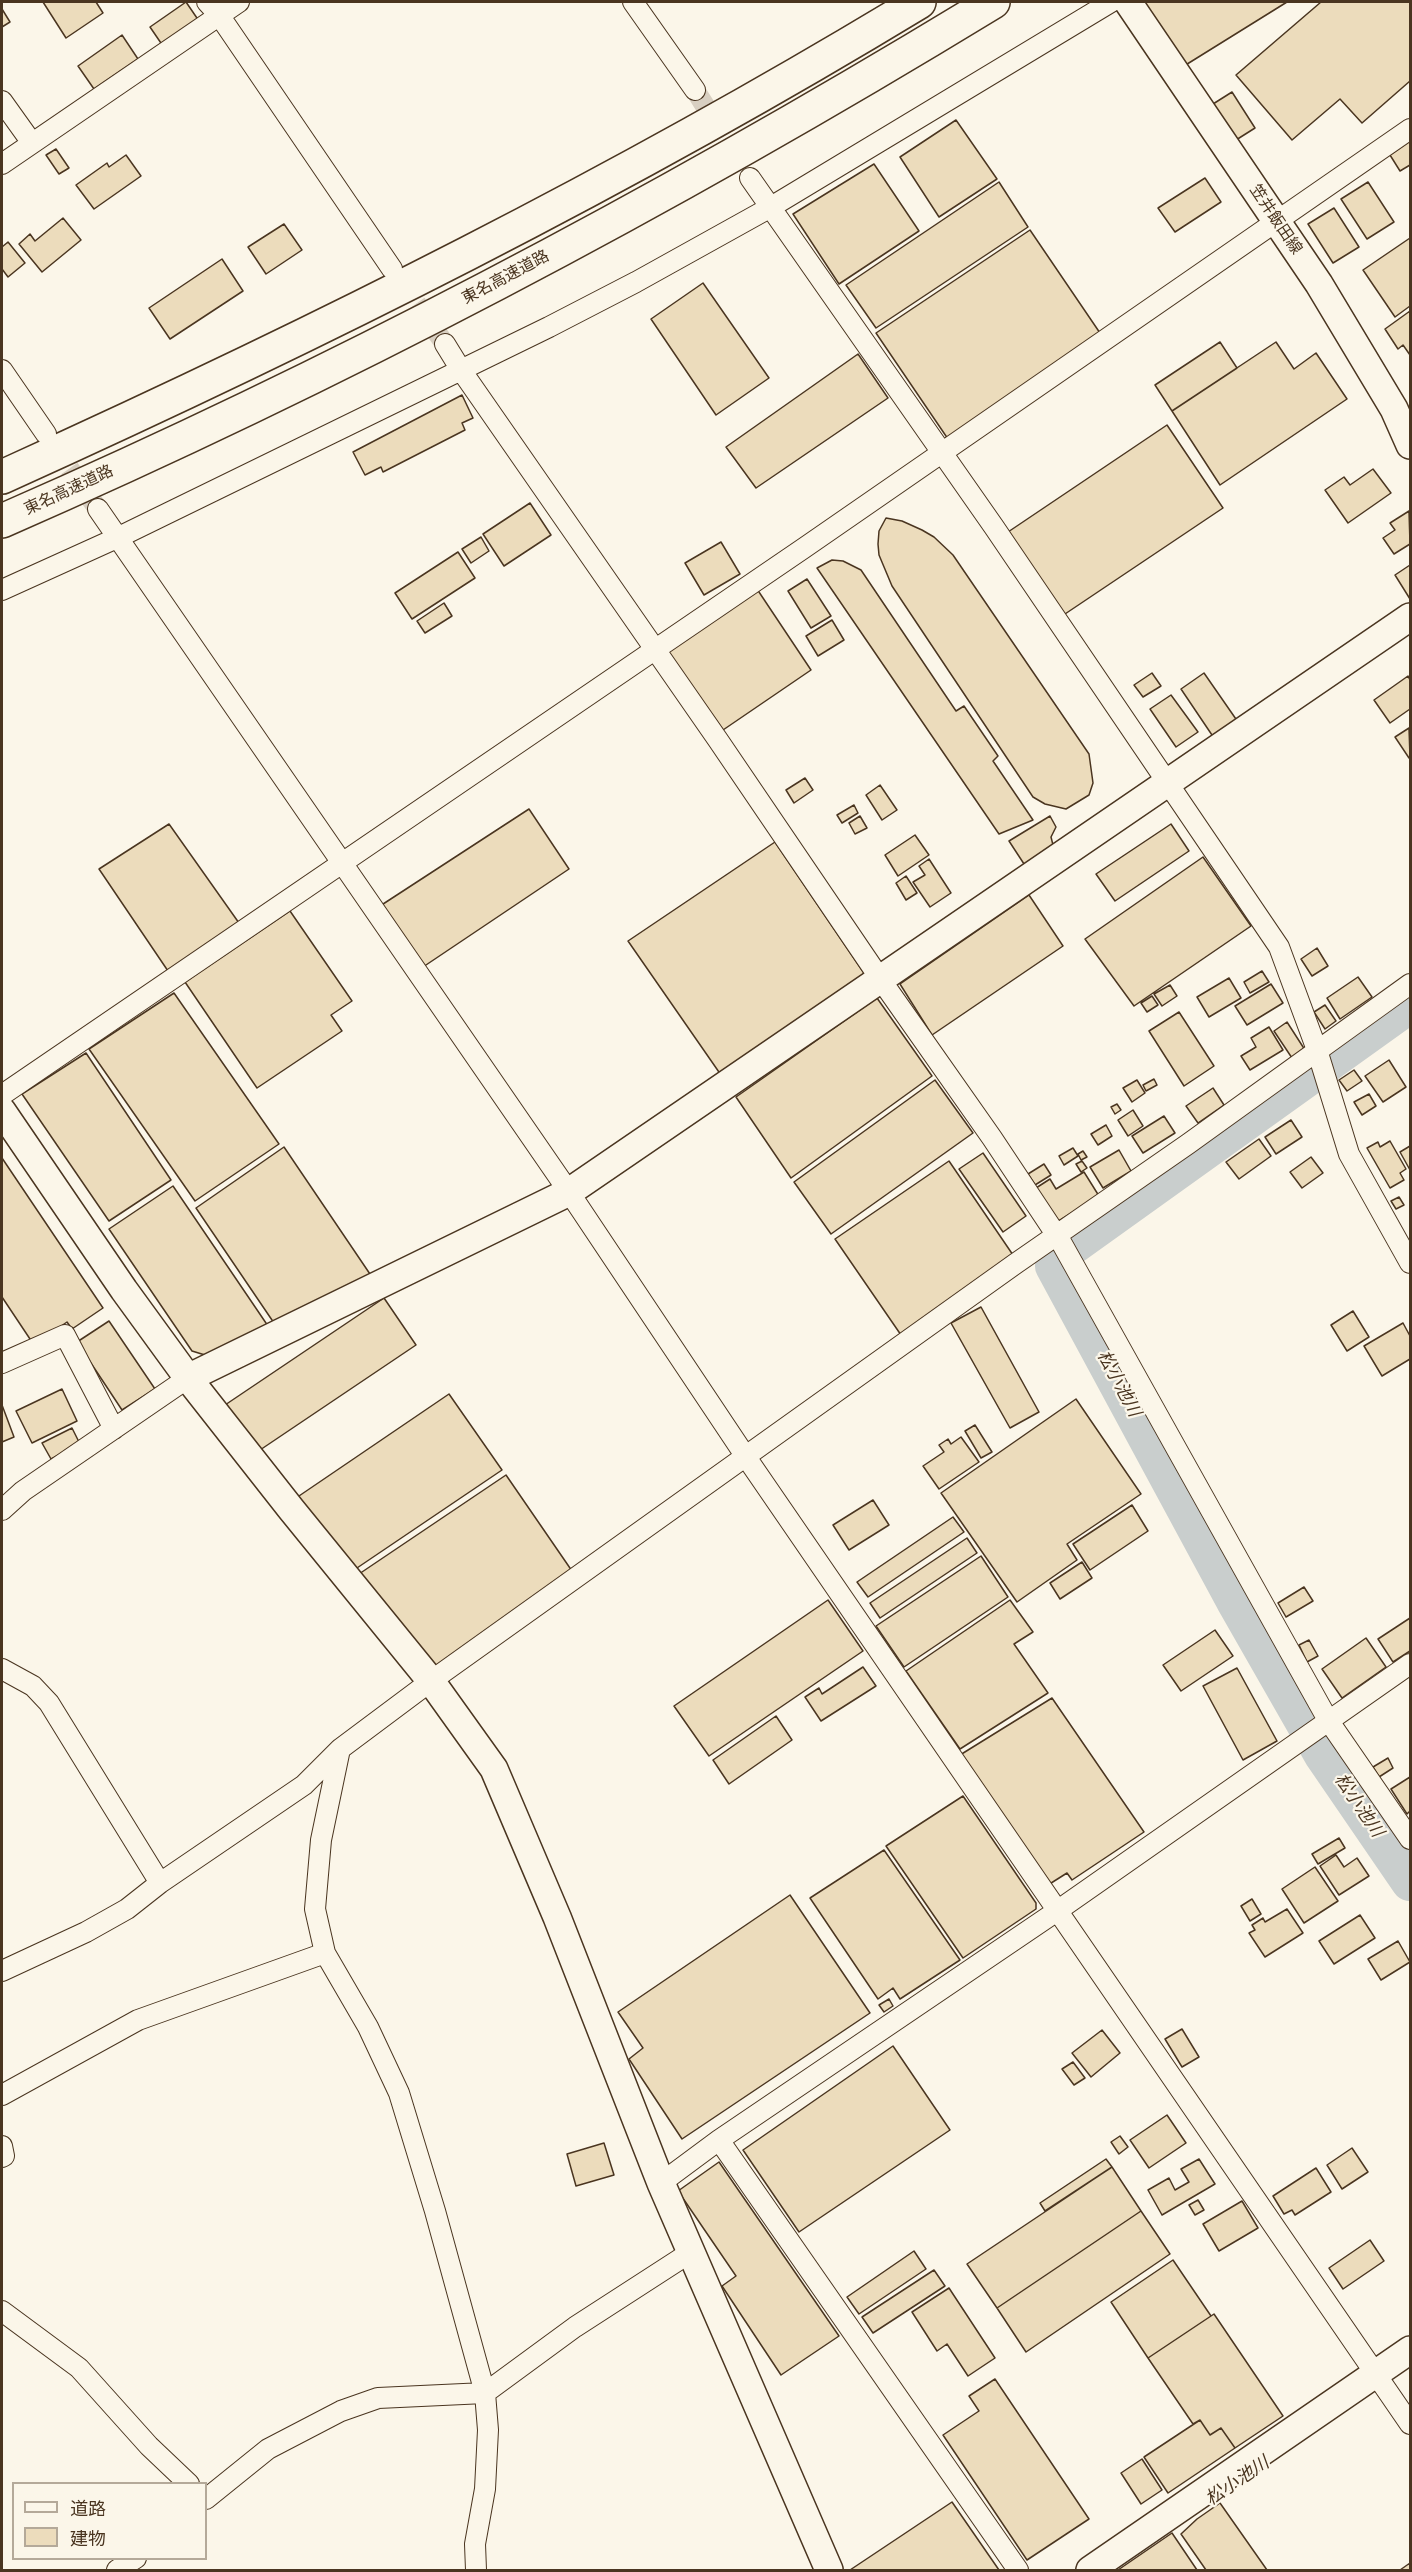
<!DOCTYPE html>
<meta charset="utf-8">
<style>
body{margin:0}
#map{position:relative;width:1412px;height:2572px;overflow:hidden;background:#fbf6e9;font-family:"Nunito Sans","Noto Sans JP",sans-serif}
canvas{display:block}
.frame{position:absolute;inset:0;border:3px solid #4a3520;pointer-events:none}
.legend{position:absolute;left:12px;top:2482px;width:195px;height:78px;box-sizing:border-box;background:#fbf6e9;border:2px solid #b4a999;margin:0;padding:8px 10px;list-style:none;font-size:18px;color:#4a3520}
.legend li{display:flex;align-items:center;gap:12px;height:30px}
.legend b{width:30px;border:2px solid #b4a999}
</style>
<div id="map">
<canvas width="1412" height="2572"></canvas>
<div class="frame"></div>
<ul class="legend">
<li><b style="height:8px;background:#fbf6e9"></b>道路</li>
<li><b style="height:16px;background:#ecdcbc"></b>建物</li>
</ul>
</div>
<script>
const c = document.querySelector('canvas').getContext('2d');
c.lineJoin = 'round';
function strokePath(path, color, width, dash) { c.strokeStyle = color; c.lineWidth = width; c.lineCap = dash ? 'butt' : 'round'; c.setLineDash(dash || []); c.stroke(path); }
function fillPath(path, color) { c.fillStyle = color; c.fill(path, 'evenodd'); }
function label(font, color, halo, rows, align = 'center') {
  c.font = font + ' "Nunito Sans","Noto Sans JP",sans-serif'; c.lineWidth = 4.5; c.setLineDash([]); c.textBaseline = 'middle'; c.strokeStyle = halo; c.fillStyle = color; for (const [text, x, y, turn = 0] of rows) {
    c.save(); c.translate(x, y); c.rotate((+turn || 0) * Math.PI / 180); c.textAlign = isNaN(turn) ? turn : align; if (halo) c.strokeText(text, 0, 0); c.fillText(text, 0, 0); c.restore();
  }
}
const river = new Path2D(`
 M1410 1004 1082 1239 1057 1257 1054 1266 1235 1601 1323 1755 1410 1882`);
const building = new Path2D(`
 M43 2H96L103 13 66 38Z
 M186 2 199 21 163 46 150 27Z
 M1143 2H1287L1184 66Z
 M1321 2H1410V81L1362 123 1340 99 1292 140 1236 75Z
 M2 9 10 22 2 27Z
 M122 35 138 59 94 89 78 66Z
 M1232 92 1255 128 1236 140 1213 104Z
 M956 120 997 179 939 217 900 157Z
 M1410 141V165L1400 171 1390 155Z
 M56 149 69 168 59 174 46 155Z
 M126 155 141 176 94 209 76 185 107 163 109 167Z
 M874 164 919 231 839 284 793 214Z
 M1205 178 1221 202 1175 232 1158 208Z
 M999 182 1028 227 876 328 846 285Z
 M1368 182 1394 222 1367 239 1341 199Z
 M1334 208 1359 247 1333 263 1308 224Z
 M63 218 81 240 42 272 19 244 30 234 35 241Z
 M284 224 302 250 266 274 248 247Z
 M1030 230 1100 333 948 439 876 333Z
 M1410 238V306L1395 317 1363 270Z
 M8 242 25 263 8 277 2 269V247Z
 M222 259 243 291 170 339 149 308Z
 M703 283 769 378 716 415 651 319Z
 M1410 311V355L1403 345 1398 349 1385 329Z
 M1220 342 1237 368 1172 411 1155 385Z
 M1276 342 1294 369 1316 353 1347 399 1220 485 1172 411Z
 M858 354 888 398 756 488 726 447Z
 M462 395 473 418 462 423 465 430 383 472 381 467 365 475 353 452Z
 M1167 425 1223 508 1062 616 1008 532Z
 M1373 469 1391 493 1348 523 1325 490 1344 477 1350 485Z
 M530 503 551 535 504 566 483 534Z
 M1409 511 1410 544 1394 554 1383 538 1395 530 1390 523Z
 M886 518 902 521 922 530 934 537 953 555 1089 754 1093 783 1089 795 1066 809 1045 804 1033 797 892 586 879 555 878 544 879 531Z
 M481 537 489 551 471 563 462 549Z
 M721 542 740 574 704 595 685 563Z
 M458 552 475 578 412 619 395 593Z
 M832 560 843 561 861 570 956 711 964 706 998 756 993 761 1033 820 999 834 817 568Z
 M1410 565V599L1395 575Z
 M807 579 831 616 811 628 788 591Z
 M757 589 811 670 723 730 665 648Z
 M444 603 452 616 425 633 417 621Z
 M832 620 844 640 818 656 806 636Z
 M1152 673 1161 686 1143 697 1134 685Z
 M1204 673 1238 722 1214 738 1181 689Z
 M1408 676 1410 680V709L1390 723 1374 700Z
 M1171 695 1198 732 1176 747 1150 709Z
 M1409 728 1410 757 1409 758 1395 737Z
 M805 778 813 790 794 803 786 790Z
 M880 785 897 810 882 820 866 795Z
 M854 805 858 813 842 823 837 815Z
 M529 809 569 869 423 967 380 906Z
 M860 816 867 828 855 834 849 823Z
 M1050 816 1056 827 1051 837 1054 849 1026 867 1009 841Z
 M169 824 239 923 168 971 99 869Z
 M1171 824 1189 851 1115 901 1096 874Z
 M915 835 929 855 898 876 885 855Z
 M775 842 866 976 721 1075 628 941Z
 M1203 857 1251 926 1134 1006 1085 939Z
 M929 859 951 893 930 907 913 882 925 875 919 866Z
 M906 876 917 893 906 900 896 883Z
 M1029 895 1063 946 932 1035 900 984Z
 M290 911 352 1001 331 1015 342 1031 257 1088 185 982Z
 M1317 948 1328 966 1312 976 1301 959Z
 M1262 971 1269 982 1250 993 1244 982Z
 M1358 977 1372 997 1340 1019 1327 998Z
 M1229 978 1241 998 1209 1017 1197 997Z
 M1271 984 1283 1003 1247 1025 1235 1006Z
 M1170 985 1177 996 1162 1006 1154 994Z
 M174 993 279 1144 195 1201 89 1049Z
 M1152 996 1158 1005 1147 1012 1141 1003Z
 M877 998 932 1076 791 1178 736 1097Z
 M1325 1005 1336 1021 1325 1029 1314 1012Z
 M1179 1012 1214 1066 1184 1086 1149 1031Z
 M1287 1022 1305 1050 1292 1058 1274 1031Z
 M1269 1027 1283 1050 1250 1070 1241 1056 1256 1047 1251 1038Z
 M86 1053 171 1180 109 1221 22 1094Z
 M1389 1060 1406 1087 1383 1102 1365 1076Z
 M1354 1070 1362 1081 1347 1091 1339 1080Z
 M1154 1079 1157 1085 1146 1091 1143 1085Z
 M935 1080 973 1133 831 1234 794 1182Z
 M1137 1080 1145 1093 1132 1102 1123 1088Z
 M1213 1088 1224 1105 1198 1123 1186 1106Z
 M1369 1094 1376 1106 1362 1115 1354 1102Z
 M1117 1104 1121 1110 1115 1114 1111 1107Z
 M1133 1110 1143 1126 1128 1136 1118 1120Z
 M1164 1116 1175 1133 1143 1153 1132 1136Z
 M1291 1120 1302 1137 1276 1154 1265 1137Z
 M1106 1125 1112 1136 1098 1145 1091 1134Z
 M1259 1139 1271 1156 1239 1179 1226 1162Z
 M1390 1141 1406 1169 1400 1173 1404 1180 1390 1188 1367 1148 1378 1142 1380 1147Z
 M1410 1146V1170L1400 1152Z
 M284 1147 372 1277 274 1323 196 1208Z
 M1073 1148 1078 1156 1064 1165 1059 1156Z
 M1119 1150 1131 1171 1103 1188 1090 1167Z
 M1083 1151 1087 1157 1081 1160 1078 1154Z
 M983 1153 1026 1216 1003 1232 959 1169Z
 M1311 1157 1323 1173 1302 1188 1290 1172Z
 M2 1158 103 1308 72 1329 67 1322 34 1345 2 1297Z
 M949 1161 1013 1255 901 1335 835 1239Z
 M1082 1161 1087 1168 1081 1172 1076 1164Z
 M1044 1164 1051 1175 1035 1185 1028 1174Z
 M1084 1172 1099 1196 1057 1222 1036 1188 1050 1179 1056 1189Z
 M173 1186 268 1326 205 1355 192 1351 109 1229Z
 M1399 1197 1404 1205 1396 1209 1391 1201Z
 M384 1298 416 1345 260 1450 225 1405Z
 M981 1307 1039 1412 1010 1428 951 1323Z
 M1353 1311 1369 1337 1347 1351 1331 1325Z
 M109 1321 155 1389 122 1410 77 1342Z
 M1403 1323 1410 1336V1359L1382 1376 1364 1346Z
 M62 1389 77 1421 32 1443 16 1411Z
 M449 1394 502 1470 354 1570 296 1498Z
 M1076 1399 1141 1494 1067 1544 1077 1560 1017 1602 941 1493Z
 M2 1405 14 1437 2 1442Z
 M975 1425 992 1452 981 1458 965 1431Z
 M72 1428 80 1444 51 1459 42 1443Z
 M961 1437 979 1462 939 1489 923 1466 944 1452 939 1445 948 1439 951 1444Z
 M506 1475 572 1571 434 1668 359 1574Z
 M873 1500 889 1525 849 1550 833 1525Z
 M1132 1505 1148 1531 1090 1570 1073 1544Z
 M953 1517 964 1532 868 1597 857 1582Z
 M967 1538 977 1553 880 1618 870 1603Z
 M981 1556 1008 1597 904 1667 876 1626Z
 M1082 1562 1092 1578 1060 1599 1050 1583Z
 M1304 1587 1313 1601 1286 1617 1278 1603Z
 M828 1600 863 1651 709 1756 674 1706Z
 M1010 1600 1033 1632 1014 1644 1048 1693 960 1749 906 1671Z
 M1410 1618V1651L1393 1662 1378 1639Z
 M1215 1630 1233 1656 1181 1691 1163 1665Z
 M1366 1638 1386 1667 1342 1698 1322 1669Z
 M1309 1640 1318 1656 1307 1662 1299 1645Z
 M863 1667 876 1686 821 1721 805 1697 819 1688 822 1694Z
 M1237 1668 1277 1741 1243 1760 1203 1686Z
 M1052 1698 1144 1832 1072 1880 1067 1873 1048 1885 960 1755Z
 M776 1716 792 1740 729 1784 713 1760Z
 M1388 1758 1393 1768 1379 1777 1373 1767Z
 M1410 1777V1811L1407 1814 1391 1789Z
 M963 1796 1036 1903V1909L963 1958 886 1846Z
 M1339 1838 1345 1848 1318 1864 1312 1854Z
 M884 1850 960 1960 900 1999 893 1988 878 1999 810 1898Z
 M1336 1855 1344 1867 1357 1858 1369 1876 1339 1895 1320 1866Z
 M1315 1867 1338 1901 1304 1923 1282 1889Z
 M790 1895 870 2013 682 2139 629 2059 643 2048 618 2012Z
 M1252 1899 1261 1914 1250 1921 1241 1906Z
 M1287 1909 1303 1933 1265 1957 1249 1933 1255 1930 1252 1925 1263 1918 1265 1922Z
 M1360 1915 1375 1938 1334 1964 1319 1941Z
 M1398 1941 1410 1962 1381 1980 1368 1959Z
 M889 1999 893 2006 884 2012 879 2005Z
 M1182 2029 1199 2057 1182 2067 1165 2039Z
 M1102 2030 1120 2053 1091 2077 1072 2053Z
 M893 2046 950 2130 799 2232 743 2150Z
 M1073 2062 1085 2078 1074 2085 1062 2069Z
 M1167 2115 1186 2143 1149 2168 1130 2140Z
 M1120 2136 1128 2147 1119 2154 1111 2142Z
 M604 2143 614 2175 576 2186 567 2154Z
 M1352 2148 1368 2172 1342 2189 1327 2165Z
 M1106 2159 1112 2167 1045 2211 1040 2203Z
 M1199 2159 1215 2184 1162 2215 1148 2190 1169 2178 1175 2190 1189 2182 1181 2169Z
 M719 2162 839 2336 781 2375 722 2286 736 2276 678 2191Z
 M1112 2167 1141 2211 997 2308 967 2264Z
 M1316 2168 1331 2192 1295 2215 1292 2210 1284 2214 1273 2196Z
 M1198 2200 1204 2210 1195 2215 1189 2205Z
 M1242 2201 1258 2228 1219 2251 1203 2224Z
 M1141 2211 1170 2254 1026 2352 997 2308Z
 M1370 2240 1384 2261 1343 2289 1329 2268Z
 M914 2251 926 2269 859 2314 847 2297Z
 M1173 2260 1211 2316 1148 2358 1111 2302Z
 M934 2270 945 2286 873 2333 862 2317Z
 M949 2288 995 2358 968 2376 947 2344 937 2351 912 2312Z
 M1214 2314 1283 2416 1235 2448 1221 2428 1210 2435 1200 2420 1193 2424 1148 2358Z
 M995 2379 1089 2519 1027 2560 943 2435 979 2411 969 2396Z
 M1200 2420 1210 2435 1221 2428 1235 2448 1168 2493 1144 2457Z
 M1142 2459 1162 2490 1141 2504 1121 2473Z
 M952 2502 999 2570H850Z
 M1220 2503 1267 2570H1206L1181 2534 1197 2519Z
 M1172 2533 1197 2570H1118Z
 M1410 2563V2570H1400Z`);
const streetTunnel = new Path2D(`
 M695 90 739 160
 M399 279 445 344
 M52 444 98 509`);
const street = new Path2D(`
 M207 2 219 15 392 269
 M633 2 695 90
 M2 101 32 143
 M2 164 239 2
 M750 178 994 527 1279 947 1317 1050 1349 1154 1410 1263
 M445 344 461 370 718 740 881 980 992 1138 1061 1242 1328 1720 1410 1839
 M2 370 46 434
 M98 509 569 1192 746 1457 1410 2424
 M2 590 119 537 549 327 636 282 771 207 1111 2
 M2 1095 804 548 1410 129
 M2 1363 65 1335 114 1429
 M2 1510 23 1491 188 1378
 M2 1669 33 1686 49 1703 160 1883
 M2 1971 86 1932 127 1909 160 1883 304 1785 340 1749
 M2 2095 138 2020 325 1953
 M719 2140 1018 2570
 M2 2146 4 2156 2 2157
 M661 2183 719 2140 1057 1911 1410 1664
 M2 2311 79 2368 149 2446 189 2484
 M206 2499 268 2449 341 2411 378 2398 485 2393 575 2327 691 2252
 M117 2570 136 2558
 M476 2570 475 2544 485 2489 488 2430 485 2393 435 2211 399 2093 368 2027 325 1953 315 1909 321 1840 340 1749 431 1681 1015 1264 1188 1144 1410 984`);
const secondary = new Path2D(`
 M1128 2 1319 284 1394 409 1410 445
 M2 1111 124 1290 188 1378 291 1509 431 1681 494 1769 557 1917 661 2183 829 2570
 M188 1378 569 1192 1410 617
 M1090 2570 1410 2350`);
const highway = new Path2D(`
 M2 477C316 335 624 181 919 2
 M2 521C343 372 675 196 993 2`);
const streetNames = [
 ["笠井飯田線",1275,220,56],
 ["東名高速道路",506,278,-28],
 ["東名高速道路",69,491,-25]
];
const waterNames = [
 ["松小池川",1118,1384,62],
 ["松小池川",1358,1806,56],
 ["松小池川",1238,2482,-34]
];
strokePath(river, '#c9cecd', 38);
fillPath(building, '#ecdcbc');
strokePath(building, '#4a3520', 1.5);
strokePath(streetTunnel, '#d8cfc1', 20, [20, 10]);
strokePath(street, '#4a3520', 22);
strokePath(secondary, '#4a3520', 30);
strokePath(highway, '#4a3520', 36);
strokePath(street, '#fbf6e9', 20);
strokePath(secondary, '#fbf6e9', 27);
strokePath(highway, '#fbf6e9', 33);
label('16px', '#4a3520', '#fbf6e9', streetNames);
label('italic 18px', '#4a3520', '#fbf6e9', waterNames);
</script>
